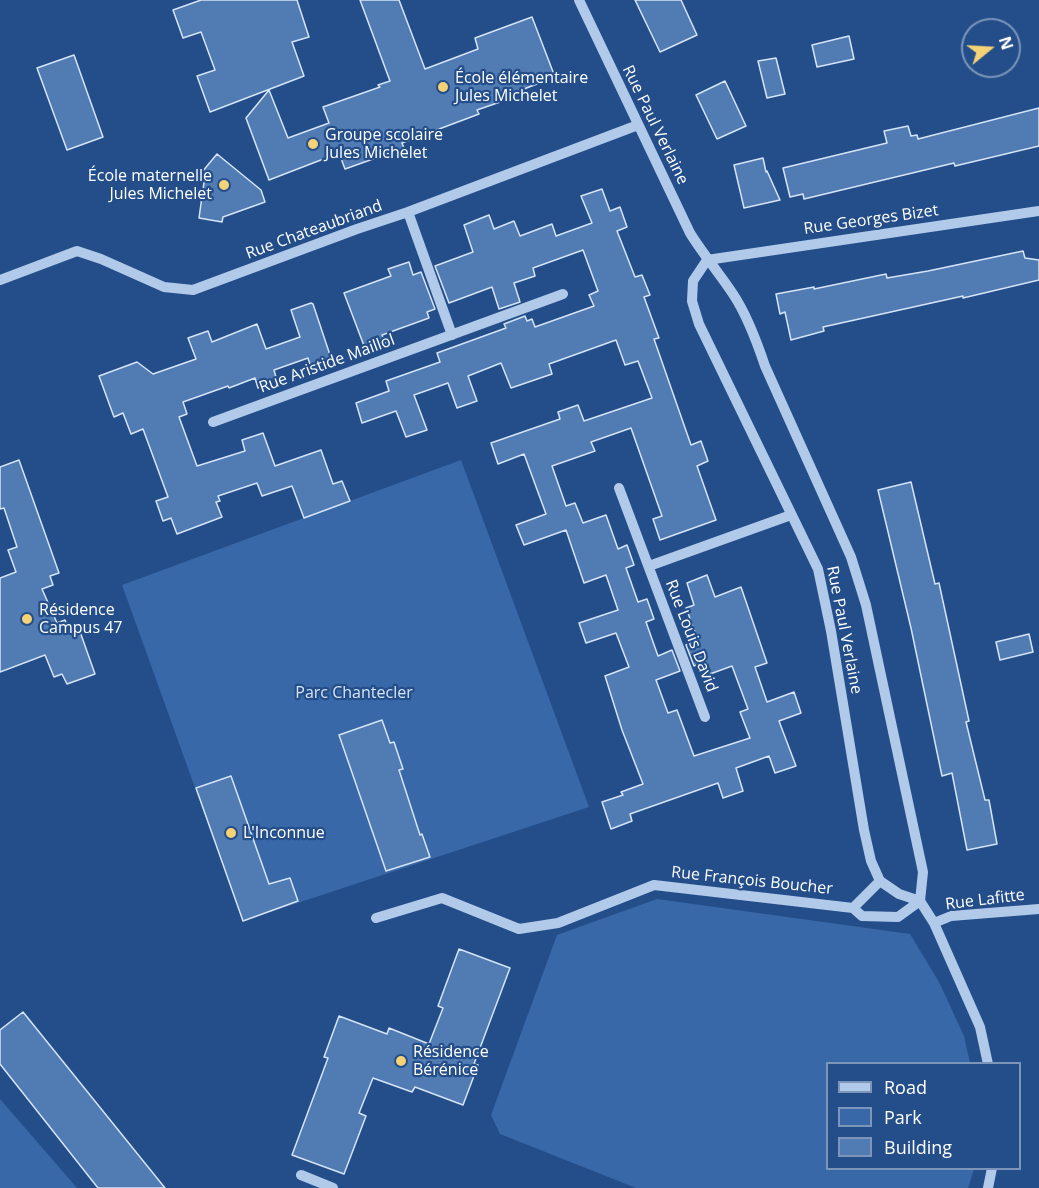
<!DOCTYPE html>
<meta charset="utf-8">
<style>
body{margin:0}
#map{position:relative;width:1039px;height:1188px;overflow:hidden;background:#244e8a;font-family:"Open Sans",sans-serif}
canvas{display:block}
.legend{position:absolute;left:826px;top:1062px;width:195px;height:108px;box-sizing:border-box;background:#244e8a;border:2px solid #7c95b9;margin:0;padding:8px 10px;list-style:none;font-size:18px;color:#fff}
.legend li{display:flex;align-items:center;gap:12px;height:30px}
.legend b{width:30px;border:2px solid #7c95b9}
.north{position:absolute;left:961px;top:18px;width:60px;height:60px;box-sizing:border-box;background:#244e8a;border:2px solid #7c95b9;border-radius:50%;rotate:72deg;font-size:16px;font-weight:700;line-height:24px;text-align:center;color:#fff}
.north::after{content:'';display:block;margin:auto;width:21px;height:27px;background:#f4d275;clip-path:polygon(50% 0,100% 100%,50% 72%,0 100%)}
</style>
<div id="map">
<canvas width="1039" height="1188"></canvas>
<ul class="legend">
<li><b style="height:8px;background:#b1caea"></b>Road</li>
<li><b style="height:16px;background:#3868a7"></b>Park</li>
<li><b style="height:16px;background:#507bb3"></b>Building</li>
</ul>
<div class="north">N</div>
</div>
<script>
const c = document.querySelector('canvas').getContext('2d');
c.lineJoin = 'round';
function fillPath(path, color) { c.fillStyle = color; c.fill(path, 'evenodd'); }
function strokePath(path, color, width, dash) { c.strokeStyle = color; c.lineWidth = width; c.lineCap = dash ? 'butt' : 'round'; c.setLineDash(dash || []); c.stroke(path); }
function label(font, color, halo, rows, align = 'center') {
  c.font = font + ' "Open Sans",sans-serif'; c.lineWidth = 4.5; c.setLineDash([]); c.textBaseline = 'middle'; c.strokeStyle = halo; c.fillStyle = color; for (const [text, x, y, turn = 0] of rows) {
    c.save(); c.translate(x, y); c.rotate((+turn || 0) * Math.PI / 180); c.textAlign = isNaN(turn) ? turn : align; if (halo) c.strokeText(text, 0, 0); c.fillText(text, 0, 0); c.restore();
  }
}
const green = new Path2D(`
 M461 460 589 807 243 921 122 585Z
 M657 899 910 934 939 982 964 1036 970 1063 828 1064V1168L974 1169 968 1188H636L500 1134 491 1115 557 935Z
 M0 1099 77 1188H0Z`);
const building = new Path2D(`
 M201 0H297L309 37 292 42 304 76 210 112 197 76 215 70 201 32 183 38 173 10Z
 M360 0H399L425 69 478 49 475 38 532 17 555 77 498 99 500 102 477 110 479 114 402 143 404 148 345 169 339 153 269 180 246 118 269 90 288 138 329 123 323 107 380 87 378 85 390 81Z
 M635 0H681L697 35 660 52Z
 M849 36 854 59 817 67 812 45Z
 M74 55 103 137 67 150 37 68Z
 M776 58 785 94 767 98 758 61Z
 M725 81 746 126 717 139 696 95Z
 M1039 108V146L955 166 954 163 804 199 803 194 790 197 783 168 887 143 884 131 908 126 911 136 917 135 918 139Z
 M217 154 261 190 265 202 223 217 222 222 199 218 205 175 202 172Z
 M763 158 766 172 767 171 780 200 744 208 734 165Z
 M602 189 610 211 620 207 627 227 617 231 635 277 642 275 650 295 644 297 659 338 654 339 691 445 701 441 708 461 697 466 716 520 660 540 653 519 662 516 631 428 591 442 595 451 552 466 566 506 575 503 583 523 606 515 618 549 627 545 634 565 626 568 638 602 647 599 654 619 646 622 658 656 672 650 680 671 656 680 668 713 677 710 694 756 750 738 740 712 748 709 732 666 710 674 706 661 694 666 686 645 698 640 686 608 694 605 687 583 707 575 715 597 741 587 767 663 755 667 767 702 794 692 801 713 779 721 796 766 775 773 769 756 736 768 743 791 723 798 718 783 630 814 632 821 611 829 602 802 623 795 621 792 643 784 622 730 605 676 629 667 616 633 586 643 579 623 618 610 606 575 584 583 566 530 524 545 516 525 546 514 524 454 498 464 491 443 560 419 558 412 578 405 584 421 652 398 638 361 625 365 616 340 549 364 552 374 511 388 501 363 468 376 477 401 457 408 448 383 414 395 427 430 406 437 396 411 362 423 356 403 389 391 386 381 440 362 437 353 506 328 504 324 525 316 527 321 532 319 535 327 594 306 589 295 598 291 583 250 533 268 535 276 514 283 520 302 499 309 492 287 449 303 435 266 473 252 464 225 489 215 494 229 514 221 520 236 552 224 556 236 592 223 581 196Z
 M1023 251 1025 258 1039 260V280L963 298V296L823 327 824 331 791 340 785 312 780 314 776 294 814 287V289L886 274 887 278 928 271Z
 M409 262 413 275 421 272 435 309 427 312 429 318 382 335 386 343 366 351 344 293 391 276 388 269Z
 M311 303 313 304 332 361 311 368 308 358 274 370 277 381 258 388 255 378 229 388 228 386 183 402 187 414 179 417 197 466 245 451 242 440 263 433 275 466 321 450 333 484 342 481 350 501 304 518 292 486 262 496 257 483 218 496 220 501 216 502 222 517 177 534 171 518 163 521 156 501 168 497 143 429 131 434 123 413 114 417 99 376 137 362 153 374 196 359 188 338 208 331 212 342 257 324 266 349 300 337 291 310Z
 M19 460 59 573 50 576 53 585 42 589 57 623 65 620 69 630 78 626 95 674 67 684 62 674 54 677 45 655 0 672V578L16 572 8 550 17 547 4 508 0 509V467Z
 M911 482 935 584 939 583 969 721 966 722 985 800H989L997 844 967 850 952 773 942 776 911 628 878 490Z
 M1029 634 1033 652 1000 660 996 642Z
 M382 720 390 743 394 742 403 769 399 770 420 835 422 834 430 857 386 871 339 735Z
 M231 776 269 884 290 878 298 901 243 921 196 788Z
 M459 949 510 968 474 1064 478 1065 463 1105 415 1087 412 1092 373 1078 359 1113 366 1116 344 1174 292 1155 328 1058 324 1057 339 1016 387 1034 389 1028 429 1044 443 1008 438 1006Z
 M23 1012 165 1188H98L0 1064V1030Z`);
const minor = new Path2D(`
 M579 0 690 233C703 254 719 273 733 294 747 315 757 342 765 366L851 557 866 605 923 872 920 901
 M408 212 452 335
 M707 260 693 281 692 301 699 324 818 569 831 631 864 830 871 861 880 881 899 894 920 901 934 923 980 1027 988 1064
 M707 260 1039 211
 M0 280 77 251 101 259 164 287 193 290 357 229 408 212 638 125
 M213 422 563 294
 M619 488 705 717
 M649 566 791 515
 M853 908 880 881
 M376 918 442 898 519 929 558 923 654 885 853 908 862 916 898 917 920 901
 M934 923 951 916 1039 909
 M301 1175 333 1188
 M988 1188 992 1168`);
const markers = [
 [443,87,6,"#f4d275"],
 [313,144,6,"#f4d275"],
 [224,185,6,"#f4d275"],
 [27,619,6,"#f4d275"],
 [231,833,6,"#f4d275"],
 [401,1061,6,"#f4d275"]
];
const poiNames = [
 ["École élémentaire",455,78],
 ["Jules Michelet",455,96],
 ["Groupe scolaire",325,135],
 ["Jules Michelet",325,153],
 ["École maternelle",212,176,"right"],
 ["Jules Michelet",212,194,"right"],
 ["Résidence",39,610],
 ["Campus 47",39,628],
 ["L'Inconnue",243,833],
 ["Résidence",413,1052],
 ["Bérénice",413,1070]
];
const streetNames = [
 ["Rue Paul Verlaine",655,125,64],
 ["Rue Georges Bizet",871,220,-8],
 ["Rue Chateaubriand",314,230,-20],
 ["Rue Aristide Maillol",327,364,-20],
 ["Rue Paul Verlaine",844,630,79],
 ["Rue Louis David",691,636,69],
 ["Rue François Boucher",752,881,6],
 ["Rue Lafitte",985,900,-7]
];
const parkNames = [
 ["Parc Chantecler",354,693]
];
fillPath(green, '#3868a7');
fillPath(building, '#507bb3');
strokePath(building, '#d5e4f8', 1.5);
strokePath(minor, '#b1caea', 10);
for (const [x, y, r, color] of markers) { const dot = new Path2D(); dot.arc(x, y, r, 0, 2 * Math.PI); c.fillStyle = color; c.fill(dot); strokePath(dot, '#244e8a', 2); }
label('16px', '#fff', '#244e8a', poiNames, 'left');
label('16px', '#fff', '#244e8a', streetNames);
label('16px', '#d5e4f8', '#244e8a', parkNames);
</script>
